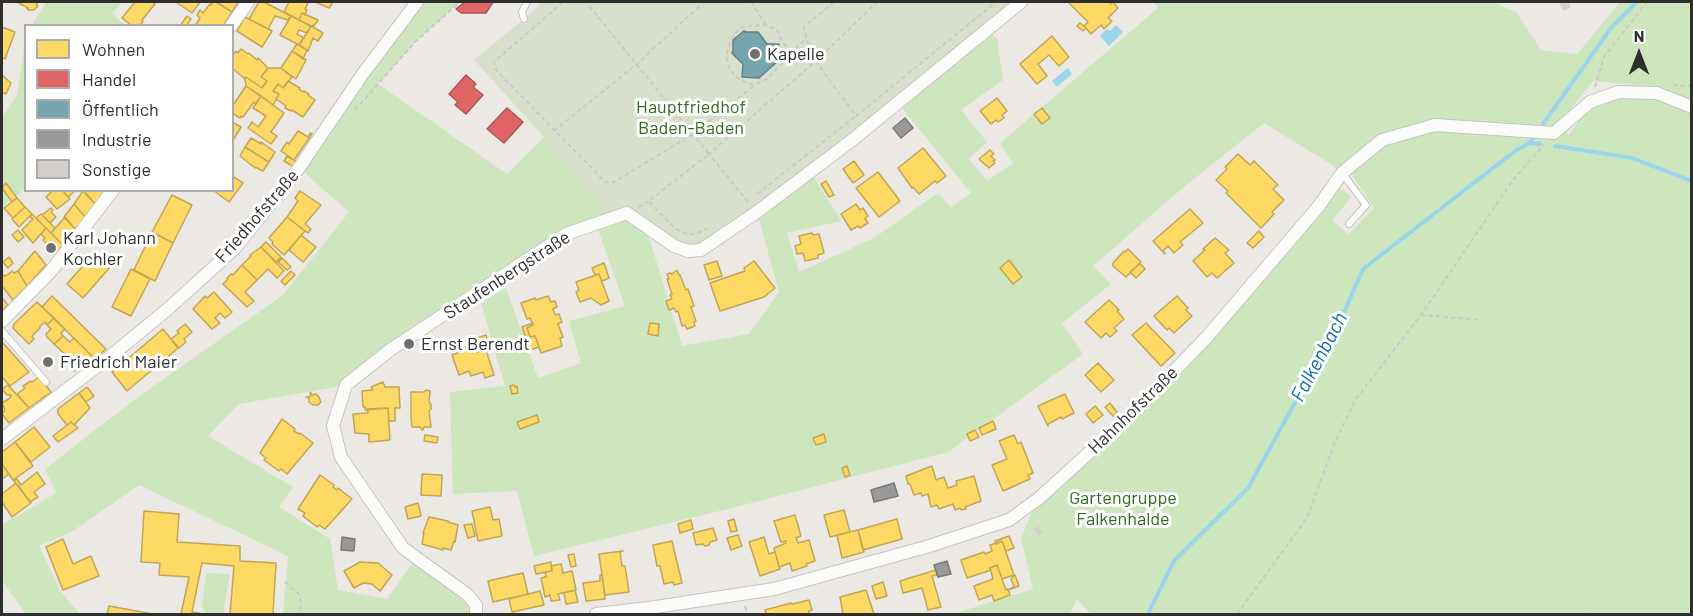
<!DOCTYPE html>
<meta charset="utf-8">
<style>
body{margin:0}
#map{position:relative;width:1693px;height:616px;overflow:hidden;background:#ece8e4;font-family:Barlow,sans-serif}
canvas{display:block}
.frame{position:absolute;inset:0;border:3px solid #2e2e2e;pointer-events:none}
.legend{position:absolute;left:24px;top:24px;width:210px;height:168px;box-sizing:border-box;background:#fff;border:2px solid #ababab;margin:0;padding:8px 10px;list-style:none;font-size:18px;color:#2e2e2e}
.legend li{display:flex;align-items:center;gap:12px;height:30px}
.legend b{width:30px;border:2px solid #ababab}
.north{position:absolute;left:1609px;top:24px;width:60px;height:60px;-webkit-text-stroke:4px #fff;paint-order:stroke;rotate:0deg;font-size:16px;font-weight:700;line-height:24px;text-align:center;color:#2e2e2e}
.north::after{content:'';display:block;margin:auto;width:21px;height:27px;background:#2e2e2e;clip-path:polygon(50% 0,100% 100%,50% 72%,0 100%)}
</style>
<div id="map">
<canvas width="1693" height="616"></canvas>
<div class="frame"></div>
<ul class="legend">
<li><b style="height:16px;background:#ffd966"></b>Wohnen</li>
<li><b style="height:16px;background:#e06666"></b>Handel</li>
<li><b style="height:16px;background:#76a5af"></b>Öffentlich</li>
<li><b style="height:16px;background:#999"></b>Industrie</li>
<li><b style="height:16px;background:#d1cecb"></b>Sonstige</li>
</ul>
<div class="north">N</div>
</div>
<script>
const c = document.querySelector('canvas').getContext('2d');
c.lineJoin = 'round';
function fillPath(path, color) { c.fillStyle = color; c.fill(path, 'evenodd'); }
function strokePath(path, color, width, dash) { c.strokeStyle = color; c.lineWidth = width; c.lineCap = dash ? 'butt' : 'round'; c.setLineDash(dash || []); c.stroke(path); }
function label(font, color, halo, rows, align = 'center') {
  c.font = font + ' Barlow,sans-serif'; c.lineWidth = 6; c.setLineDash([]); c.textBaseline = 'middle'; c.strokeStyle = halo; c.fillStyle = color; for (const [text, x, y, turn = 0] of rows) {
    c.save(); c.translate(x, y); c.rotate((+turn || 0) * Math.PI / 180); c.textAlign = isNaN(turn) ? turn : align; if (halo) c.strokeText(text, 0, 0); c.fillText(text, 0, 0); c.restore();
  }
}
const green = new Path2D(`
 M46 2H123L112 13 125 25H32Z
 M415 2H460L416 41 378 84 507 174 544 137 611 218 627 213 646 227 682 346 749 334 779 292 757 212 810 171 841 221 787 233 799 272 874 238 938 193 951 207 971 193 901 107 991 34 997 38 1003 80 961 110 987 142 969 159 987 181 1013 163 1000 143 1158 8 1154 2H1493L1516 12 1541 50 1577 54 1620 2H1691V614H1091L1077 599 1070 614H953L1033 589 1021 538 1038 499 1135 411 1335 183 1351 197 1332 221 1349 234 1374 208 1352 175 1342 173 1332 165 1264 123 1185 186 1093 266 1111 284 1062 323 1083 354 948 452 736 507 534 556 517 491 453 494 450 392 505 386 481 303 506 288 538 378 581 363 569 321 625 306 596 224 566 234 346 385 239 404 208 436 293 487 279 507 330 539 338 590 387 599 414 561 468 595 476 614H283L288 556 139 485 73 531 39 546 61 592 80 614H26L2 581V525L56 493 45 469 134 400 283 295 349 212 299 168ZM1593 81 1664 88 1673 101C1639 94 1609 90 1583 116 1577 122 1573 130 1568 136L1566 115Z
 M25 40 26 156 23 158 25 161V189L2 207V117L17 95Z
 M206 573 230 574 223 614H207L202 607Z`);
const cemetery = new Path2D(`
 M542 2H1021L757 212 688 251 627 213 611 218 544 137 474 60 524 19Z`);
const water = new Path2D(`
 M1116 25 1123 32 1109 46 1100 36 1107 29 1110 31Z
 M1068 68 1072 74 1057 87 1052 81Z`);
const homes = new Path2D(`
 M20 2H38L36 5 38 6 34 10H29L27 9 28 8 19 3Z
 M135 2H152L155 4 142 20 143 21 140 26H132L122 18Z
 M176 2H200L192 13Z
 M213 2H216L232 12 223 26H195L200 18 197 15 200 10 203 13 210 4 211 5Z
 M216 2H238L232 12Z
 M259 2H264L291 16 288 20 275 16 268 29 245 17 249 19Z
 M289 2H305L308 3 305 9 307 10 305 15 302 13 299 20 284 12Z
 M315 2H333L329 8Z
 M1068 2H1109L1111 4 1113 2 1118 8 1108 18 1112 21 1104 29 1101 25 1091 34 1084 26 1088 22Z
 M302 13 318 20 314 26 313 25 312 27 299 20Z
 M187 16 191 19 186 26H180Z
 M291 16 311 26 307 33 299 30 297 34 304 38 299 45 280 35Z
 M245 17 272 31 262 47 237 31Z
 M1080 23 1086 28 1083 31 1077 26Z
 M311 26 323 33 318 41 313 38 308 51 299 45Z
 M2 27 15 32 5 59 2 57Z
 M1052 36 1069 57 1059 66 1049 55 1038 64 1047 76 1037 84 1020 64Z
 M297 44 307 50 303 59 292 51Z
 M241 49 248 54 249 53 257 60 258 58 268 68 261 77 267 81 262 88 246 77 245 79 232 68V57L236 51 238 53Z
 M292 51 306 60 296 79 281 68Z
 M268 68H281L292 77 283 88 278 84 273 91 279 94 273 105 246 86 245 79 246 77 262 88 267 81 261 77Z
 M2 75 11 83 6 94 2 92Z
 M288 81 300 88 299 89 303 92 304 91 309 94 308 95 315 100 303 117 292 110 291 111 285 108 286 106 276 99 279 94 273 91 278 84 283 88Z
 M246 86 261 96 256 104 254 102 243 117 241 116 240 118 232 113V107Z
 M261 96 284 113 271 132 277 136 271 144 248 128 252 122 258 127 266 116 253 108Z
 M997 98 1007 111 1002 115 1004 118 998 122 996 120 991 124 980 111Z
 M1042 108 1050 118 1042 124 1034 114Z
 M232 122 241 127 232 142Z
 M298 131 308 137 310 133 312 134 294 160 281 151 287 142 289 144Z
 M251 138 261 144V142L275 152 269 162 245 147Z
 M245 147 269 162 263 171 255 167V168L240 156Z
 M923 148 946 176 937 183 935 181 919 194 913 187 912 188 898 168Z
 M990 150 994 154 991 156 995 160 993 161 995 163 989 168 979 159Z
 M1238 154 1250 165 1254 161 1278 185 1273 189 1284 200 1272 212 1274 214 1261 228 1226 193 1228 191 1216 180 1227 169 1225 167Z
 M287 156 297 162 294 167 284 161Z
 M854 161 864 175 853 183 843 169Z
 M878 172 900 201 879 217 856 188Z
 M232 176 243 183 229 202 213 190H232Z
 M826 181 834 195 829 197 821 184Z
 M6 183 17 198 12 202 2 188Z
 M50 190H62L70 199 57 209 46 197 51 192Z
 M62 190H76L68 197Z
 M83 190H106L96 205Z
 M83 191 96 205 86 218 74 204Z
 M300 191 321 205 305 224 311 229 308 233 287 217 298 201 295 198Z
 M172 195 192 205 173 243 152 232Z
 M17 198 25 207 13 218 4 208Z
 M74 204 86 218 76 230 64 217Z
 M856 204 860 210 863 208 868 216 865 218 868 223 860 228 858 226 851 230 841 214Z
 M25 207 32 214 19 227 12 219Z
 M51 208 53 210 51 212 56 217 50 223 42 215Z
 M1190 209 1203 223 1180 242 1183 245 1174 253 1168 246 1163 251 1165 254 1153 241Z
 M32 214 46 228 33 243 22 230 33 219 30 217Z
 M41 214 55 228 51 233 36 218Z
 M65 217 76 230 63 245 51 233Z
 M287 217 305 231 284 255 272 244 273 242 269 238Z
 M46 228 63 245 56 253 43 240 45 238 41 234Z
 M18 230 24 237 18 242 12 235Z
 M1259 231 1264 237 1253 248 1247 243Z
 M152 232 173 243 155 281 134 270Z
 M812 233 813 235 819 234 824 253 818 255V258L805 261 803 253 797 254 795 246 801 244 799 236Z
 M301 235 316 247 303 262 289 250Z
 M1215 238 1229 250 1225 253 1234 263 1217 278 1212 273 1207 277 1193 261 1205 250 1203 249Z
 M266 242 281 257 276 262 261 247Z
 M261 247 284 271 277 278 268 269 257 280 242 265 251 256 250 255Z
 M1128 249 1141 262 1126 277 1113 266V263L1124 251 1125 252Z
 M35 251 46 265 27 286 18 271Z
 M95 252 111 266 83 298 67 284Z
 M9 257 13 263 8 268 3 262Z
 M282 258 291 267 287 270 278 262Z
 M1009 260 1022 277 1013 284 1000 268Z
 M717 261 722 276 709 280 704 265Z
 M754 261 775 288 764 297 720 311 710 283 745 271 744 268Z
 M604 263 609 278 602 281 599 274 595 275 592 268Z
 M1140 264 1145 269 1136 278 1130 272Z
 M242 265 257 280 245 292 254 301 247 307 223 284 228 279 227 278 231 274 233 275Z
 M131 269 150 279 131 316 112 307Z
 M677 270 679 275H680L686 290 688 289 694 306 691 307 696 321 694 322 695 326 687 329 685 325 682 326 678 311 676 312 674 308 669 310 666 301 672 299 670 295 672 294 667 279H669L667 274 670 273 672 274Z
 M12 271 14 273 18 271 27 286 13 300 2 286V277L4 275 6 276Z
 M291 271 295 275 285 285 281 281Z
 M599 274 609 301 601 305 591 298 580 302 576 292 579 290 576 282Z
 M214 292 232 312 225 318 220 313 215 318 220 323 212 329 193 309 205 296 207 298Z
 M52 296 106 349 95 359 37 302 42 307Z
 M548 296 551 302 555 301 557 307 553 309 555 315 559 314 562 322 558 324 563 337 560 338 562 346 541 353 535 336 530 337 527 328 533 325 530 318 527 319 521 303 535 298 536 300Z
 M1177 296 1188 308 1186 310 1192 316 1174 333 1169 328 1167 330 1154 316Z
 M2 298 8 305 2 311Z
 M1109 300 1119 310 1117 311 1124 319 1114 328 1117 331 1110 337 1106 333 1101 338 1085 322Z
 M37 302 54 318 47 325 45 322 40 326V328L32 336 34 339 29 344 13 328 14 324Z
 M54 318 65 329 61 333 63 336 54 344 47 337 46 334 51 329 47 325Z
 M533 323V325L527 328 530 337 535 336 539 347 530 350 522 327Z
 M650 323 659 324 658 336 648 334Z
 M1146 323 1175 353 1161 366 1132 335Z
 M185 324 192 332 184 339 186 342 179 348 171 339 179 333 177 331Z
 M163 329 178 348 127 391 112 372Z
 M486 335 491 349 477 352 475 348 470 349 468 347 466 342Z
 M63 336 70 342 74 338 95 359 80 370 70 355 68 357 54 344Z
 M2 342 29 372 10 386 2 377Z
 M469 347 470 349 475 348 477 352 486 350 494 375 485 378 483 372 471 376 469 371 459 375 452 355 463 351V349Z
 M70 355 79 368 74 371 65 359Z
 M1098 363 1114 380 1101 392 1085 375Z
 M39 377 51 392 29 408 17 394 25 388 23 386 31 381 32 382Z
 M383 382 385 387H399L400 408H395V421H389L388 408 365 410V407H363L362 391 373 390 371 387Z
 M8 385 29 408 9 423 2 414 5 410 2 403 10 398 11 395H7L2 389Z
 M514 385 515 387 517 386 518 393 512 394 510 386Z
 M87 387 94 396 86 402 79 393Z
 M426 390 430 391 429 402 431 404V409L429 411 431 427H424L423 430H422L420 427H412L411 419V392H424Z
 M310 392 312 395 316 394 319 397 321 402 318 405H313L309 402V398L306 397H309L311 395Z
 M79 393 90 408 74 425 71 422 67 425 58 414V409Z
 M1065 394 1074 413 1062 419 1061 417 1048 424V426L1038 406Z
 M1110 403 1117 412 1113 416 1105 407Z
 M1095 406 1103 415 1093 423 1086 414Z
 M388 408 390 440 369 442V434L355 433 353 414 368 413 367 409Z
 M537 415 539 422 520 429 517 422Z
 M282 419 295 429 294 431 299 434 300 433 313 443 287 474 281 469 279 471 264 460 266 458 260 453Z
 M993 421 996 429 982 435 979 428Z
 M71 422 78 428 58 442 53 436Z
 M34 427 50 447 31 462 15 442Z
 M975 430 979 437 970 441 967 434Z
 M824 434 826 442 816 445 813 438Z
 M425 435 438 437 437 443 424 441Z
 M1014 435 1018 444 1021 442 1033 473 1028 475 1030 479 1003 491 992 465 1007 459 999 441Z
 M15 442 33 466 13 480 2 464V452Z
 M2 464 9 474 2 479Z
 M847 466 850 475 845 477 842 468Z
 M932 466 936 480 944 477 948 488 957 485 956 481 974 476 981 501 965 507 966 509 961 510 960 508 955 510 953 504 939 509 937 505 931 507 928 494 922 496 921 493 914 495 910 484H908L906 476Z
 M37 472 45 484 34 492 38 497 30 502 14 481 17 479 21 485Z
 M422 474 442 475 441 496 421 495Z
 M320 475 334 485 333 487 337 490 338 488 352 499 325 529 319 525 317 527 303 516 305 513 298 509Z
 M16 483 31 503 12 517 2 502V494Z
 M418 503 421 516 408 519 405 507Z
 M490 507 493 520 499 519 502 536 478 541 472 511Z
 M844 510 850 532 830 537 824 515Z
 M144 511 179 514 177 542 240 546V561L276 563 273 614H230L234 566 202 563 192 612 199 613 198 614H181L189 577 159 575 160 563 141 562Z
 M795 515 801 536 796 538 798 543 809 540 815 561 806 564 807 566 792 571 790 563 779 567 774 548 786 543V541L781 542 774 521Z
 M429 517 448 521V522L458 525 455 542 454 541 451 550 443 548V550L422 544 424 533H423Z
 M734 519 737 531 731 532 728 521Z
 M897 519 902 539 863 550 858 530Z
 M691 520 693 529 680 533 678 524Z
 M472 524 475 536 468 538 464 525Z
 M713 528 717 540 710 542 709 545 705 546 703 544 696 545 693 533Z
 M858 530 864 552 842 558 837 535Z
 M738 535 742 546 731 550 727 538Z
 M1009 536 1014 548 1006 551 1002 541 996 544 995 541Z
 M764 537 769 554 775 552 780 569 760 576 749 542Z
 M63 539 73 564 91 556 99 576 63 590 46 547Z
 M672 541 682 583 674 585 673 582 664 584 660 566H657L653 545Z
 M1002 541 1014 575 1002 579 997 565 990 568 991 570 967 578 961 560 984 552 985 554 992 551 990 545Z
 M623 551 620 552 622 566H625L629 592 605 595 599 554Z
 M574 554 576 566 571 567 568 555Z
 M360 562 378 563 392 575 380 591 372 584 363 583 354 588 344 571Z
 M551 562 552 571 536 574 534 566Z
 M561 564 563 573 572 571 576 590 558 594 560 600 551 601 550 595 545 597 541 578 546 577 545 572 552 571 551 566Z
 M997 565 1006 590 1008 589 1010 595 994 601 992 595 979 600 974 586 993 579 990 568Z
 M936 570 937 575 932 576 941 607 928 610 922 588 903 593 900 581Z
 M523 573 528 594 493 602 488 581Z
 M600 575H602L605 599 586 601 583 583 600 581Z
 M1015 575 1019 586 1008 590 1014 587 1011 579Z
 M883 582 887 596 876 599 872 586Z
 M575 590 578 602 566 604 564 593Z
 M866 590 874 614H843L840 597Z
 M540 591 544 605 512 612 509 599Z
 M809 600 812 610 809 611V614H766L765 610 791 603 792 604Z
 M109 606 153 614H107Z`);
const shops = new Path2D(`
 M465 2H493L486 13H461L456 9Z
 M466 75 476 84 473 87 483 95 466 114 455 105 458 102 449 94Z
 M507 108 523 122 504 143 487 129Z`);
const public = new Path2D(`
 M744 31 746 32H758L767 44H779L778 61 759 78 742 77 743 64 732 53 733 51V40Z`);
const industry = new Path2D(`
 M905 118 913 128 901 138 893 128Z
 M894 483 898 496 874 502 871 490Z
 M342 537 355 539 354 551 341 550Z
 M947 561 951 574 938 577 934 565Z`);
const stream = new Path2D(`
 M1543 124 1611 28 1637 2
 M1529 143 1540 144
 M1555 146 1632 158 1692 181
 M1148 614 1174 561 1248 488 1342 317 1363 269 1515 151 1529 143 1533 138`);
const building = new Path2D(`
 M1559 2H1567L1570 7 1564 10Z
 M1038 526 1043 532 1039 535 1034 529Z`);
const path = new Path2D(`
 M563 2 494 62 497 71 605 182H614L693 134 586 2
 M751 2 766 25
 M834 2 804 27C808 58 838 90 856 116L996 2
 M790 53 782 41 777 30 766 25 741 27C719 50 722 78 755 85L767 79 806 38
 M1673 85 1692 86
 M1595 87 1604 57 1647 2
 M355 110 416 41 460 2
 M554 131 637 64 704 2
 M757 194 856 116
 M748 202 709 154 817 60 877 2
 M638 207 649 201
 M708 228C703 231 697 234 690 234 676 235 659 211 649 201L709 154 693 134 755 85
 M1421 315 1481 320
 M285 582 300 595 301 614
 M745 606 747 614
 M1237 614 1307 518 1335 442 1356 399 1421 315 1513 180 1544 145
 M1589 614 1590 612`);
const service = new Path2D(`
 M524 19 522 12 527 2
 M1342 173 1366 205 1349 224
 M2 331 46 382`);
const minor = new Path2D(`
 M231 26 248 2
 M2 321 51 271 113 190
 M2 439 112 355 169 308 236 247 299 168 362 75 417 2
 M476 614V605L468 595 403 548 341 457 333 426 346 385 390 350 566 234 627 213 674 246 688 251 701 250 757 212 851 141 1021 2
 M596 614 649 608 774 589 926 547 1009 520 1038 499 1135 411 1206 338 1318 207 1342 173 1382 140 1435 125 1554 133 1590 102 1618 92 1657 93 1692 107`);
const markers = [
 [755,54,6,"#706f6e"],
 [51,248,6,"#706f6e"],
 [409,344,6,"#706f6e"],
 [48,362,6,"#706f6e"]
];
const poiNames = [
 ["Kapelle",767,54],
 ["Karl Johann",63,238],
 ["Kochler",63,259],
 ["Ernst Berendt",421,344],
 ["Friedrich Maier",60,362]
];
const parkNames = [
 ["Hauptfriedhof",691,107],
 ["Baden-Baden",691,128],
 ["Gartengruppe",1123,498],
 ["Falkenhalde",1123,519]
];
const streetNames = [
 ["Friedhofstraße",257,216,-49],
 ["Staufenbergstraße",507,275,-33],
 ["Hahnhofstraße",1133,410,-44]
];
const waterNames = [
 ["Falkenbach",1319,357,-62]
];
fillPath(green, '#cee6be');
fillPath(cemetery, '#d8e0cc');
fillPath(water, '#99d6ec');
fillPath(homes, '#ffd966');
strokePath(homes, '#c0a655', 1.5);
fillPath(shops, '#e06666');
strokePath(shops, '#ab5555', 1.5);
fillPath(public, '#76a5af');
strokePath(public, '#608188', 1.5);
fillPath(industry, '#999');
strokePath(industry, '#797979', 1.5);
strokePath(stream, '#99d6ec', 4);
fillPath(building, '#d1cecb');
strokePath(building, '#d7d4d0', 1.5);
strokePath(service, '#c5c4c5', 8);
strokePath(minor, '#c5c4c5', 14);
strokePath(path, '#c9c9c8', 2, [4.5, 3]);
strokePath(service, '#fcfcfb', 6);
strokePath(minor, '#fcfcfb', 12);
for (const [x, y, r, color] of markers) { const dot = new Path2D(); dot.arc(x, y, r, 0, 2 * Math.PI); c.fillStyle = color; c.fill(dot); strokePath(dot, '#fff', 2); }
label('18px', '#2e2e2e', '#fff', poiNames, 'left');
label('18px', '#2c6e1b', '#fff', parkNames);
label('18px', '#2e2e2e', '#fff', streetNames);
label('italic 20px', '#0d6fa3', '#fff', waterNames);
</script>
